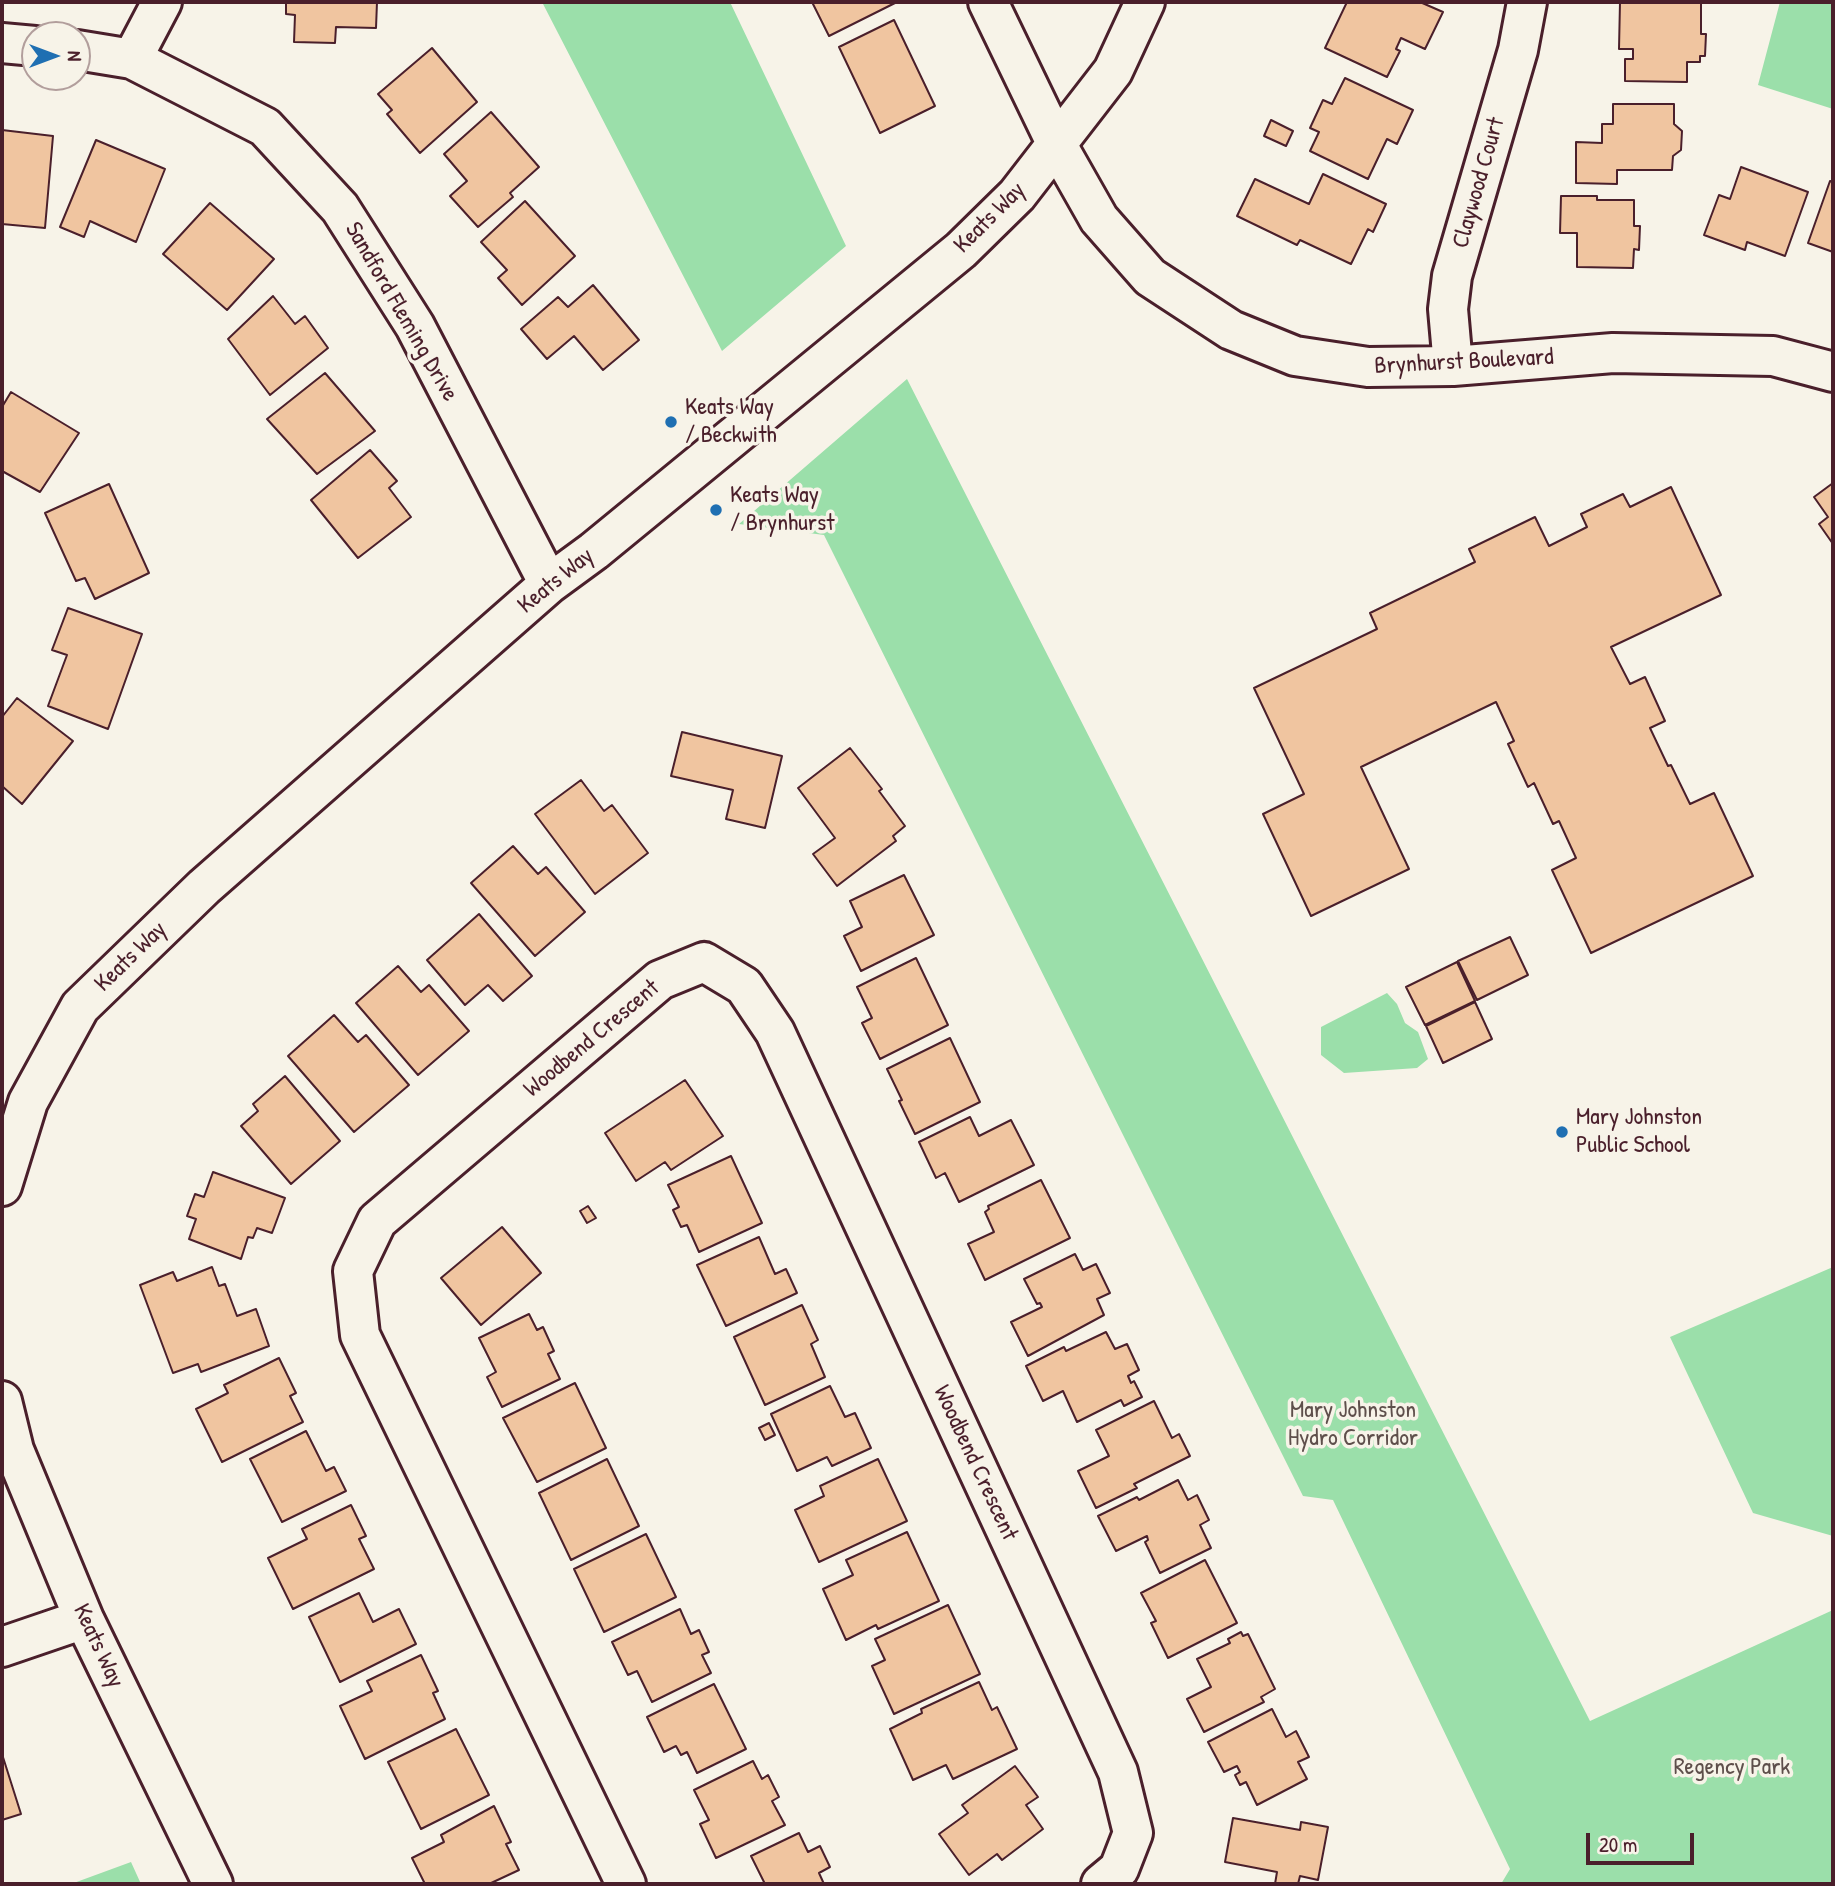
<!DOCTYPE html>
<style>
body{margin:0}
#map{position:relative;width:1835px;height:1886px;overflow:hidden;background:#f7f3e8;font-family:"Patrick Hand",sans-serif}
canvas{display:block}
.frame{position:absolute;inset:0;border:4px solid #4a1f2b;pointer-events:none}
.north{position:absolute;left:21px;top:21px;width:70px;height:70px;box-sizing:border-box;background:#f7f3e8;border:2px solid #b29e9c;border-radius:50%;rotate:90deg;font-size:19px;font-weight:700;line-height:28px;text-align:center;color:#4a1f2b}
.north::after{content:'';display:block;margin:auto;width:24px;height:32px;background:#1f6fb2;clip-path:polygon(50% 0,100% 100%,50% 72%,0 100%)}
.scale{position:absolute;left:1586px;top:1833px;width:108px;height:32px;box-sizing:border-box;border:4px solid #4a1f2b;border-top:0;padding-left:9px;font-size:21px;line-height:24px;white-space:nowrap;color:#4a1f2b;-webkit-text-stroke:5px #f7f3e8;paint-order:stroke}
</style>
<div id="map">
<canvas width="1835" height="1886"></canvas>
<div class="frame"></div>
<div class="north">N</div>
<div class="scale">20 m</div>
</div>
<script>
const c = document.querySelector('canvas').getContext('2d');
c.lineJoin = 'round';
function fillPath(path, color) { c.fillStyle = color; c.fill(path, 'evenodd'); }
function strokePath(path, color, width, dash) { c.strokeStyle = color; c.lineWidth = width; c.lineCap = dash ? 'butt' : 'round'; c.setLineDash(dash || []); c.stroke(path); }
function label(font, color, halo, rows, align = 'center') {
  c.font = font + ' "Patrick Hand",sans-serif'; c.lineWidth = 7; c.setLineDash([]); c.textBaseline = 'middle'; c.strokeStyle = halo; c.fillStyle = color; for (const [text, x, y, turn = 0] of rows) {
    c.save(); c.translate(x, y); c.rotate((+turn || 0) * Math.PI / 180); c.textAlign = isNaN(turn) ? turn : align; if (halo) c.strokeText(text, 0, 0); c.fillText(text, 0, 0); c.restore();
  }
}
const green = new Path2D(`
 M542 2H730L846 246 722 351Z
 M1780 2H1833V109L1758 85Z
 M907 379 1590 1721 1833 1610V1884H1501L1510 1869 1333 1500 1303 1496 824 535 739 524Z
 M1387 993 1397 1004 1405 1023 1418 1032 1428 1059 1417 1068 1344 1073 1321 1055V1027Z
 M1833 1267V1536L1753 1513 1670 1337Z
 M131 1862 141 1884H71Z`);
const building = new Path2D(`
 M263 2H377L376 28 336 27 335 43 294 42 295 15 286 14V3Z
 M812 2H897L829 36Z
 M1347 2H1420L1443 12 1425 49 1401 38 1396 49 1400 51 1387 77 1325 48Z
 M1620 2H1701V34H1706L1705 56H1700V62H1687V82L1625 81V59H1633V49H1619Z
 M894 20 935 106 880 133 839 47Z
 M432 48 477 102 420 153 387 114 392 110 378 94Z
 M1345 78 1413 110 1397 144 1387 139 1368 179 1310 151 1319 132 1310 128 1323 100 1332 104Z
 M1613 104H1674V124L1682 131 1681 150 1673 156 1672 170H1617V184L1576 183V142L1602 143V124H1613Z
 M491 112 539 167 510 193 513 197 478 227 450 196 467 181 444 154Z
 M1271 120 1293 131 1286 146 1264 136Z
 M2 130 53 136 45 228 2 224Z
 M96 140 165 169 136 242 90 221 84 237 60 227Z
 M1741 167 1808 192 1785 256 1747 242 1745 250 1704 235 1719 195 1730 199Z
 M1323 174 1386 204 1373 232 1368 229 1351 264 1300 240 1297 245 1237 216 1255 179 1309 204Z
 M1830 181 1833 182V252L1808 243Z
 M1561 196H1597V200H1634V226H1640L1639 250 1634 249 1633 268 1577 267V233H1560Z
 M525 201 575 256 522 305 498 278 507 270 481 242Z
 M210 203 274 259 227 310 163 254Z
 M593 285 639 340 603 370 574 336 547 359 521 329 558 297 568 307Z
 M273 296 295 324 305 316 328 348 270 395 228 339Z
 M325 373 375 431 317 474 267 419Z
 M11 392 79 433 40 492 2 471V407Z
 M370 450 397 481 389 488 411 517 358 558 311 500Z
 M1833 483V544L1819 524 1828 517 1814 497Z
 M109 484 149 573 95 599 85 578 76 581 45 513Z
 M1671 487 1721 595 1611 647 1630 684 1645 677 1665 721 1650 728 1668 766 1671 765 1690 804 1714 793 1753 876 1591 953 1552 870 1576 858 1559 821 1553 824 1534 783 1528 787 1508 744 1514 741 1496 702 1361 767 1409 869 1311 916 1263 814 1304 794 1254 688 1377 629 1370 613 1475 562 1469 549 1535 517 1549 546 1587 527 1581 514 1623 494 1630 507Z
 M68 608 142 634 108 729 48 706 67 655 52 650Z
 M17 698 73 741 22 804 2 786V717Z
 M682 732 782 756 765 828 726 819 733 790 671 776Z
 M850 748 882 789 879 791 905 826 893 836 896 841 837 886 813 854 835 838 798 788Z
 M581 780 604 811 612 805 648 853 595 894 535 814Z
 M513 846 538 874 546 867 585 912 535 956 471 883Z
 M904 875 934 935 861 971 844 936 862 927 850 901Z
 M479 914 532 976 503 1001 488 985 465 1005 427 960Z
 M1510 937 1528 975 1477 1000 1458 961Z
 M916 958 948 1025 880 1059 862 1023 872 1018 857 987Z
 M1457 962 1475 1001 1425 1025 1406 987Z
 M398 966 421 992 429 985 469 1031 418 1075 356 1003Z
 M1475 1002 1492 1039 1443 1063 1426 1026Z
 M334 1015 358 1042 366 1035 409 1085 354 1132 288 1056Z
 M950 1038 980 1102 915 1134 899 1101 902 1100 887 1069Z
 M285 1076 340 1141 291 1184 241 1126 258 1111 253 1104Z
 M685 1080 723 1136 671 1170 665 1162 636 1181 605 1133Z
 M970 1117 979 1136 1011 1120 1034 1165 959 1202 945 1173 936 1178 919 1142Z
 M731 1156 762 1223 699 1252 687 1225 681 1227 673 1210 679 1207 668 1185Z
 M213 1172 285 1198 272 1233 257 1228 253 1238 248 1237 241 1259 189 1239 196 1219 187 1216 195 1194 204 1197Z
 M1041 1180 1070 1238 985 1280 968 1244 994 1232 985 1212 989 1209 988 1206Z
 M588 1206 596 1218 587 1223 580 1211Z
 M502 1227 541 1273 481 1325 441 1278Z
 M759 1237 775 1274 786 1269 797 1293 726 1326 697 1265Z
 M1075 1254 1083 1270 1096 1264 1110 1293 1097 1299 1104 1315 1028 1356 1011 1322 1042 1307 1040 1303 1037 1304 1024 1279Z
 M212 1267 219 1286 225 1284 237 1316 256 1309 269 1346 201 1372 198 1364 173 1373 140 1285 173 1272 177 1281Z
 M802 1305 818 1340 811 1344 825 1377 765 1405 734 1337Z
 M529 1314 537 1330 543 1327 554 1351 548 1354 560 1379 502 1407 487 1377 496 1372 479 1338Z
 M1106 1332 1115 1349 1127 1344 1139 1370 1128 1376 1131 1383 1134 1381 1142 1397 1124 1406 1121 1400 1077 1422 1063 1391 1043 1401 1026 1366 1064 1347 1066 1351Z
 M279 1358 296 1393 290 1396 303 1422 222 1462 196 1409 228 1393 224 1385Z
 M575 1383 606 1448 537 1482 503 1418Z
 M830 1386 845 1417 855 1413 871 1448 832 1466 827 1457 797 1471 771 1414Z
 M1154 1401 1172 1438 1179 1434 1190 1456 1134 1484 1137 1488 1096 1508 1078 1471 1109 1456 1096 1430Z
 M769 1423 775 1435 765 1440 759 1428Z
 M306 1431 326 1471 334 1467 346 1491 282 1522 250 1459Z
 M607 1459 639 1526 571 1560 539 1493Z
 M878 1459 907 1521 819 1562 795 1510 824 1496 820 1486Z
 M1178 1480 1188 1500 1197 1495 1209 1520 1200 1525 1211 1548 1160 1573 1145 1542 1148 1540 1147 1536 1116 1551 1098 1516 1137 1497 1139 1500Z
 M351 1505 366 1536 359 1539 374 1569 293 1609 268 1558 307 1539 302 1529Z
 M907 1532 939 1601 878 1629 876 1625 846 1640 823 1589 853 1575 846 1560Z
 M646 1534 676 1597 604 1632 574 1569Z
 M1205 1560 1237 1623 1168 1658 1151 1623 1156 1621 1141 1593Z
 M359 1593 373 1622 399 1609 416 1644 340 1682 309 1617Z
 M948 1605 980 1674 894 1714 872 1666 885 1660 875 1639Z
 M680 1609 691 1634 699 1630 709 1652 702 1655 711 1673 652 1702 637 1671 628 1675 612 1642Z
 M1241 1632 1243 1636 1248 1634 1275 1689 1261 1697 1264 1702 1204 1732 1187 1699 1211 1687 1197 1659 1230 1643 1228 1639Z
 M421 1655 438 1691 433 1693 445 1719 365 1759 340 1706 372 1691 367 1681Z
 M979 1682 992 1710 997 1707 1017 1749 953 1779 946 1765 913 1780 890 1729 922 1713 921 1709Z
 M714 1684 746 1749 697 1773 687 1752 681 1755 676 1746 664 1752 647 1717Z
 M1272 1709 1286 1737 1296 1731 1309 1757 1298 1762 1307 1779 1257 1805 1246 1782 1240 1785 1235 1775 1240 1772 1237 1766 1224 1772 1208 1742Z
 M456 1729 489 1795 421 1829 388 1762Z
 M2 1754 21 1814 2 1820Z
 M753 1761 762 1779 768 1775 779 1797 772 1801 785 1825 716 1858 700 1824 709 1820 694 1790Z
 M1015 1766 1038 1797 1026 1805 1043 1829 1002 1860 997 1854 969 1875 939 1834 968 1813 962 1805Z
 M494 1806 511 1842 506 1844 519 1870 489 1884H425L412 1858 444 1842 441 1835Z
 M1233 1818 1300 1830 1301 1822 1328 1827 1318 1880 1300 1876 1298 1884H1275L1277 1872 1225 1862Z
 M799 1833 808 1852 820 1846 830 1867 819 1873 824 1884H765L751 1856Z`);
const minor = new Path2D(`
 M988 2 1057 145 1099 219 1150 277 1231 330 1295 356 1368 367 1453 366 1613 353 1773 356 1833 372
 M2 43 35 46
 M77 50 132 59 265 127 340 208 415 326 549 584
 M132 59 162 2
 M1453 366 1448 309 1452 276 1518 50 1527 2
 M2 1186 28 1102 80 1007 204 887 549 584 594 551 961 250 1017 195 1113 71 1145 2
 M2 1401 14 1450 84 1619 213 1884
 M2 1647 84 1619
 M626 1884 360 1335 353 1271 377 1221 660 980 704 962 744 986 775 1032 1118 1772 1133 1833 1119 1869 1101 1884`);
const markers = [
 [671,422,7,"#1f6fb2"],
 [716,510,7,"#1f6fb2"],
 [1562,1132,7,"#1f6fb2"]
];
const streetNames = [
 ["Claywood Court",1479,183,-74],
 ["Keats Way",990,218,-45],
 ["Sandford Fleming Drive",401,312,60],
 ["Brynhurst Boulevard",1464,362,-3],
 ["Keats Way",556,581,-39],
 ["Keats Way",131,957,-44],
 ["Woodbend Crescent",592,1039,-40],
 ["Woodbend Crescent",975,1463,65],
 ["Keats Way",98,1646,65]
];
const poiNames = [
 ["Keats Way",685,408],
 ["/ Beckwith",685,436],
 ["Keats Way",730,496],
 ["/ Brynhurst",730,524],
 ["Mary Johnston",1576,1118],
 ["Public School",1576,1146]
];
const parkNames = [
 ["Mary Johnston",1353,1411],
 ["Hydro Corridor",1353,1439],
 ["Regency Park",1732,1768]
];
fillPath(green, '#9bdfaa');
fillPath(building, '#f0c5a0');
strokePath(building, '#4a1f2b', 2);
strokePath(minor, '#4a1f2b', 44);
strokePath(minor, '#f7f3e8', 38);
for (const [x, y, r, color] of markers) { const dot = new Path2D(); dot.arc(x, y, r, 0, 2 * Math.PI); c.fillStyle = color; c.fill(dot); strokePath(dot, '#f7f3e8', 2.5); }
label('24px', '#4a1f2b', '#f7f3e8', streetNames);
label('24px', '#4a1f2b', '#f7f3e8', poiNames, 'left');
label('24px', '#5e4f4b', '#f7f3e8', parkNames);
</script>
